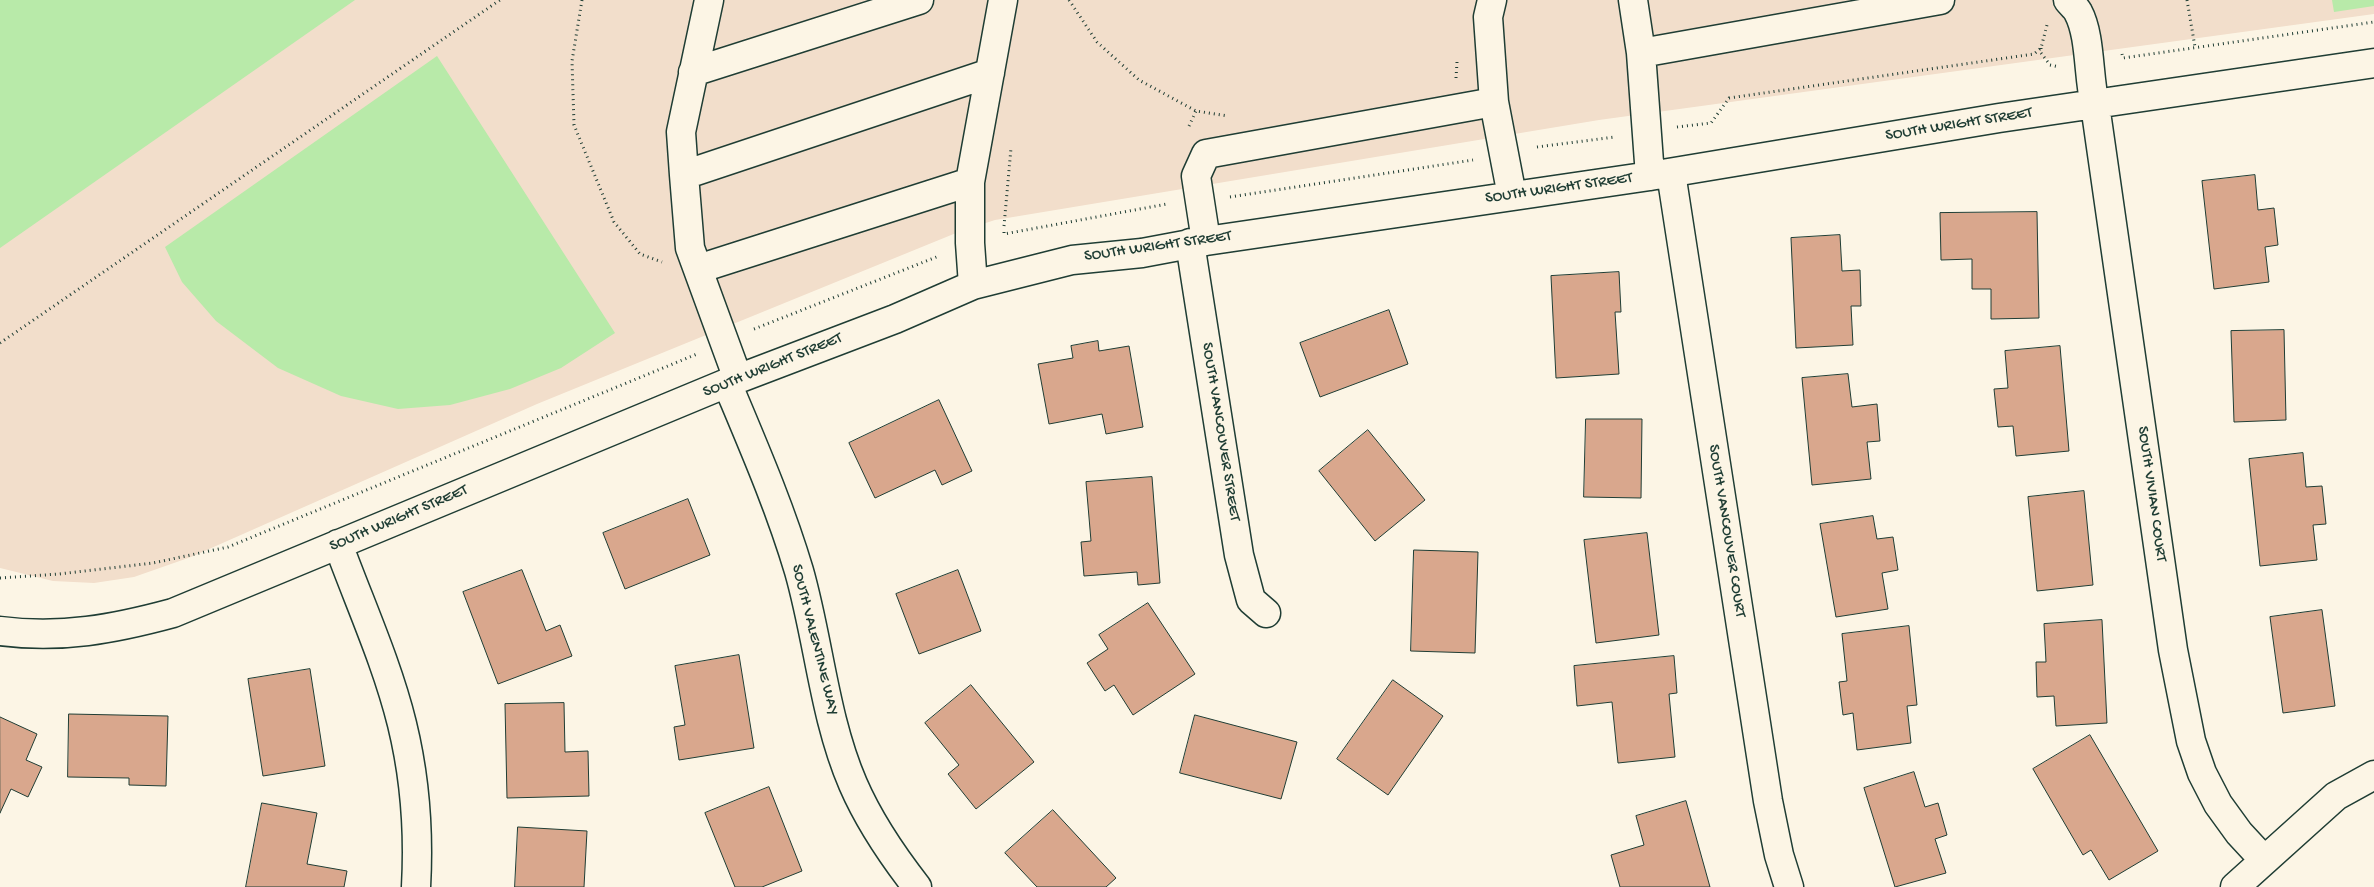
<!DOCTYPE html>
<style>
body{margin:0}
canvas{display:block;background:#fcf5e5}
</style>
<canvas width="2374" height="887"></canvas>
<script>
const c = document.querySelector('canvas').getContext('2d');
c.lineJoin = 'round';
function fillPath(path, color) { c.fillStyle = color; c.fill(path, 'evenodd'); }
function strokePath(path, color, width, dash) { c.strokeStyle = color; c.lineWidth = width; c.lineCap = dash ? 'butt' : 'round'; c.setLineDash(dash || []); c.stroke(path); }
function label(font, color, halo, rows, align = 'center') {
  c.font = font + ' "Gochi Hand",sans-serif'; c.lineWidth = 4; c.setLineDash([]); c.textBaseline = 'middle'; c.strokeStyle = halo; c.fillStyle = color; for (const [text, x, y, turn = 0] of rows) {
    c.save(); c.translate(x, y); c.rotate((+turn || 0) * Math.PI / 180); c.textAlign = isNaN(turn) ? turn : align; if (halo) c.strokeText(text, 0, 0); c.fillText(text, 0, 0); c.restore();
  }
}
const built = new Path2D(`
 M0 0H2374V14L1599 120 995 220 961 231 537 404 191 557 134 577 94 583 53 581 0 568Z`);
const green = new Path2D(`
 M0 0H355L0 248Z
 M2332 0H2374V6L2334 12Z
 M437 56 615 333 561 368 510 389 450 405 398 409 341 396 278 368 216 321 182 282 165 247Z`);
const building = new Path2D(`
 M2255 175 2258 210 2274 208 2278 245 2265 247 2269 282 2214 289 2202 181Z
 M2037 212 2039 318 1991 319V289H1972V259L1941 260 1940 213Z
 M1840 235 1842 271 1860 270 1861 306H1851L1853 345 1796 348 1791 238Z
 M1619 272 1621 312H1615L1619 374 1556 378 1551 276Z
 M1389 310 1408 364 1320 397 1300 343Z
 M2284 330 2286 420 2234 422 2231 331Z
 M1098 341 1099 351 1129 346 1143 427 1106 434 1102 414 1049 424 1038 364 1073 358 1071 346Z
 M2060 346 2069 451 2016 456 2013 426 1998 427 1994 389 2008 388 2005 351Z
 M1848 374 1852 407 1877 404 1880 441 1867 442 1871 479 1812 485 1802 378Z
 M939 400 972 471 942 485 935 470 875 498 849 443Z
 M1586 419H1642L1641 498 1584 497Z
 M1368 430 1425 500 1375 541 1319 471Z
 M2303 453 2306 487 2322 486 2326 524 2313 525 2317 560 2260 566 2249 459Z
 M1152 477 1160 583 1138 585 1137 572 1084 576 1081 542 1091 541 1086 482Z
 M2084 491 2093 585 2037 591 2028 497Z
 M688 499 710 555 625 589 603 533Z
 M1873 516 1877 539 1893 537 1898 570 1882 573 1888 609 1836 617 1820 524Z
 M1647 533 1659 635 1596 643 1584 540Z
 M1414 550 1478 552 1475 653 1411 651Z
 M522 570 546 631 560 625 572 656 498 684 463 592Z
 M958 570 981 631 919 654 896 594Z
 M1148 603 1195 674 1133 715 1114 685 1105 691 1087 663 1108 649 1099 635Z
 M2322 610 2335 706 2283 713 2270 617Z
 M2102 620 2107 723 2056 726 2054 696 2037 697 2036 662H2046L2044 624Z
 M1909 626 1917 705 1907 706 1911 743 1857 750 1853 713 1843 715 1839 682 1847 681 1842 634Z
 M739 655 754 748 679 760 674 727 685 725 675 666Z
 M1674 656 1677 693 1669 694 1675 757 1618 763 1612 702 1577 706 1574 666Z
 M310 669 325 766 263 776 248 679Z
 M1393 680 1443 716 1388 795 1337 759Z
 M971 685 1034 762 976 809 948 774 959 765 925 723Z
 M564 703 565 752 588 751 589 796 507 798 505 704Z
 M69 714 168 716 166 786 129 785V778L68 777Z
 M1195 715 1297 742 1281 799 1180 773Z
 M0 717 37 734 26 760 42 767 28 797 11 789 0 813Z
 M2090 735 2158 851 2109 880 2091 850 2083 855 2033 769Z
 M1914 772 1925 807 1938 803 1947 835 1935 839 1946 873 1895 887 1864 788Z
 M769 787 802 871 762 887H735L705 813Z
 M1686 801 1710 887H1620L1611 855 1644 845 1636 816Z
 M262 803 317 813 307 864 347 871 344 887H246Z
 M1053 810 1116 878 1106 887H1037L1005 853Z
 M518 827 587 831 584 887H515Z`);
const path = new Path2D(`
 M582 0 572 61 574 125 614 222 640 254 662 262
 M1069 0 1097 42 1139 80 1196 111 1228 116
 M2187 0 2195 47
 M2041 48V53L2050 65 2059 67
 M2122 54 2123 58 2374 22
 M1456 78 1457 62
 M1189 126 1196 111
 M1677 127 1711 123 1729 98 2034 54 2041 48 2047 25
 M1537 147 1615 137
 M1230 197 1473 160
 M1004 226 1011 148
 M1004 232V234L1167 204
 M754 329 939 256
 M0 343 500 0
 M0 578 59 574 153 563 228 547 697 354`);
const minor = new Path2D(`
 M709 0 681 132 684 175 690 248 738 379
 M1492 0 1488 17 1494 102
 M1633 0 1641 53 1650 176
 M2068 0C2071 4 2076 8 2078 12 2091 36 2088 77 2095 105L2173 650 2191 741 2202 773 2218 804 2239 833 2264 860
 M1641 53 1940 0
 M693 72 919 0
 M1671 173 1768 801 1779 855 1789 887
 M684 175 990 73
 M1206 241 1196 176 1206 154 1494 102 1512 196
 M1190 243 1239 555 1251 600 1266 613
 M698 269 970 182
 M973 285 970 243V182L1003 0
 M727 383C753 445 780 507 799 571 819 641 824 717 853 784 869 821 892 855 917 887
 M338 544C360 604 387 663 402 724 415 777 419 833 416 887
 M0 631C61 639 114 629 173 613L727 383 895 319 973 285 1072 260 1142 253 1206 241 1650 176 1999 118 2374 63
 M2235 887 2336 796 2374 775`);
const streetNames = [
 ["SOUTH WRIGHT STREET",1959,125,-9],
 ["SOUTH WRIGHT STREET",1559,189,-8],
 ["SOUTH WRIGHT STREET",1158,247,-8],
 ["SOUTH WRIGHT STREET",773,366,-22],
 ["SOUTH VANCOUVER STREET",1220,432,81],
 ["SOUTH VIVIAN COURT",2151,494,82],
 ["SOUTH WRIGHT STREET",399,519,-23],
 ["SOUTH VANCOUVER COURT",1726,531,81],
 ["SOUTH VALENTINE WAY",814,640,76]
];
fillPath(built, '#f2decb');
fillPath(green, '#b8eaa9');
fillPath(building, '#d9a78d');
strokePath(building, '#1f3d34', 1);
strokePath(minor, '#1f3d34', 31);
strokePath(path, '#1f3d34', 3, [1, 4]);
strokePath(minor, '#fcf5e5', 28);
label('16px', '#1f3d34', '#fcf5e5', streetNames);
</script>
